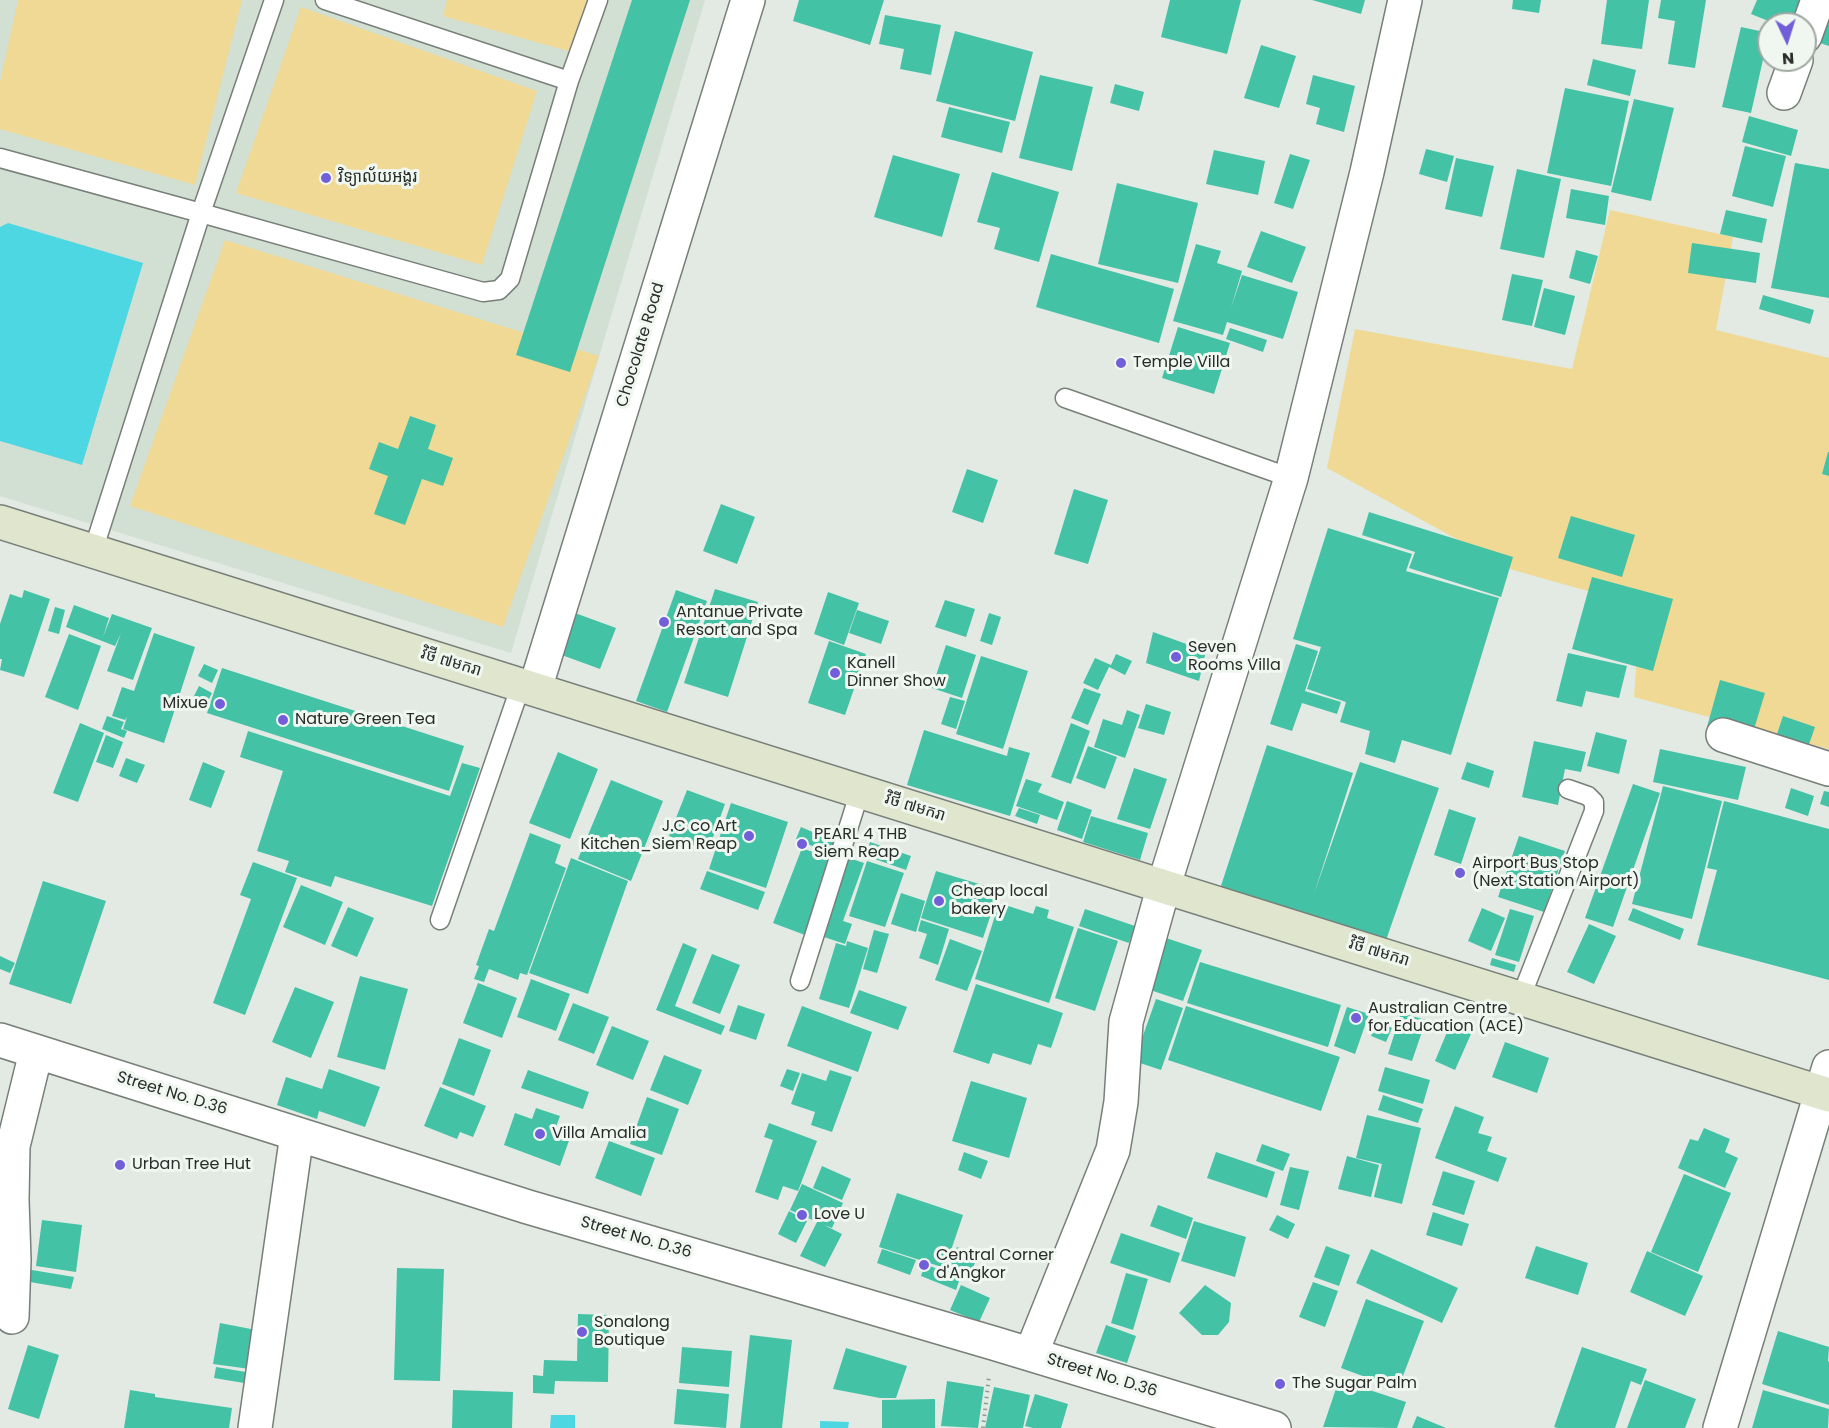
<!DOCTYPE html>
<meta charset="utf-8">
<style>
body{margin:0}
#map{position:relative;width:1829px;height:1428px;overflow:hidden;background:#e2eae3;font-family:Poppins,sans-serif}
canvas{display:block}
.north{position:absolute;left:1757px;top:12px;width:60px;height:60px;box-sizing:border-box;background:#eff7f0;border:2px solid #a0a6a1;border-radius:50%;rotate:176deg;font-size:16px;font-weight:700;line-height:24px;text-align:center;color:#292c2a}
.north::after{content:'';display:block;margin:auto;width:21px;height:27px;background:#725ed8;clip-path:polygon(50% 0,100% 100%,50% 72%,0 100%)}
</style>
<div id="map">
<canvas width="1829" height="1428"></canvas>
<div class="north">N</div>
</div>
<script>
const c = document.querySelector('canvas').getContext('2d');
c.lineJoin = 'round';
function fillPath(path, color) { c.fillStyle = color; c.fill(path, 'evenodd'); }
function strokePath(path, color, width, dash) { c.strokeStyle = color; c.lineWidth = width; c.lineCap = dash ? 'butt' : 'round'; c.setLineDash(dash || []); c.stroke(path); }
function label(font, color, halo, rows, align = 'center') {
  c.font = font + ' Poppins,"Noto Sans Khmer",sans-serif'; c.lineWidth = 6; c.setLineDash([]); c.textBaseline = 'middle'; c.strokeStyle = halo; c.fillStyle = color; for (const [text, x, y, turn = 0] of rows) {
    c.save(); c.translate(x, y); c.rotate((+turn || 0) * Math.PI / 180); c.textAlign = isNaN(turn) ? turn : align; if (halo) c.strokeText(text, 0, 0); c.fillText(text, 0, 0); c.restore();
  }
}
const built = new Path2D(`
 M0 0H705L511 653 0 496Z`);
const green = new Path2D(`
 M18 0H242L195 185 0 129V82Z
 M447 0H595L579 54 443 16Z
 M301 7 537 91 482 265 236 193Z
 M1610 210 1733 237 1716 330 1829 358V749L1634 697 1641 606 1513 570 1327 468 1355 329 1572 369Z
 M225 240 599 356 503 627 130 506Z`);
const water = new Path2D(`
 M8 223 143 263 82 465 0 441V227Z
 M551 1415H575V1428H550Z
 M820 1421 849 1422 848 1428H820Z`);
const building = new Path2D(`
 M632 0H690L570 372 516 355Z
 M799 0H884L870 45 793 21Z
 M1170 0H1241L1227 54 1161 37Z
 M1312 0H1365L1361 14Z
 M1513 0H1541L1539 13 1512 9Z
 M1607 0H1649L1642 49 1601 44Z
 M1661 0H1706L1695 68 1668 64 1675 21 1658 18Z
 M1757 0H1808L1799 24H1776L1751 14Z
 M1829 0V46L1814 41Z
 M885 15 941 25 931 75 900 69 904 49 879 44Z
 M1741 27 1769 33 1751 113 1722 107Z
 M955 31 1033 52 1015 121 936 101Z
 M1261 45 1296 56 1279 108 1244 98Z
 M1593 59 1636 70 1630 96 1587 85Z
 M1040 75 1093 87 1072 171 1019 158Z
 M1313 75 1355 86 1344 132 1316 124 1320 108 1306 104Z
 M1115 84 1144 92 1139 111 1110 103Z
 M1565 88 1629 101 1611 186 1547 173Z
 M1634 99 1674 108 1651 201 1611 192Z
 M949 107 1010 122 1002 153 941 137Z
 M1749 116 1798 130 1791 156 1742 142Z
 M1745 146 1786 156 1773 207 1732 196Z
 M1426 149 1454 156 1447 182 1419 174Z
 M1214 150 1265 161 1258 195 1206 184Z
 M1290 154 1310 160 1293 209 1274 203Z
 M893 155 960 174 942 237 874 217Z
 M1456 158 1494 166 1482 217 1445 209Z
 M1795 163 1829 169V298L1771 288Z
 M1517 169 1561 179 1544 258 1500 249Z
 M992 172 1059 192 1039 262 994 249 1000 228 977 222Z
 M1117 183 1198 203 1178 283 1098 264Z
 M1571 189 1609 196 1605 225 1566 218Z
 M1726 210 1767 219 1762 243 1720 234Z
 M1261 231 1306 247 1292 283 1247 267Z
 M1692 243 1760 253 1756 283 1688 273Z
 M1196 244 1221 251 1217 263 1242 271 1231 308 1242 275 1298 292 1283 339 1227 322 1223 335 1173 321Z
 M1576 250 1598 256 1590 284 1569 278Z
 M1051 254 1174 289 1159 343 1036 307Z
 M1512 274 1543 280 1532 326 1502 320Z
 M1544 288 1575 296 1565 335 1534 327Z
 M1763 295 1814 310 1810 324 1759 309Z
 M1178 327 1230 343 1214 394 1162 378Z
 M1230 328 1267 340 1263 352 1226 339Z
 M410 416 436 425 428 449 453 458 443 486 422 479 405 525 374 514 388 476 369 469 379 442 398 449Z
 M1828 452H1829V476L1822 474Z
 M967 469 998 480 983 523 952 512Z
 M1074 489 1108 500 1088 564 1054 554Z
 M721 504 755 517 737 564 703 551Z
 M1369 512 1513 557 1501 597 1409 568 1415 552 1362 535Z
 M1571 516 1635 535 1622 577 1558 558Z
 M1328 528 1412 554 1406 571 1499 598 1451 755 1402 740 1395 763 1365 754 1370 731 1340 722 1346 702 1307 689 1321 647 1293 639Z
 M1592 577 1673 599 1653 671 1572 649Z
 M715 589 758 602 728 697 684 683Z
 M24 590 50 599 24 677 0 670 2 659H0V624L10 594 22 598Z
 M676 590 707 601 667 712 636 701Z
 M828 592 859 603 844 645 814 634Z
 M945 600 975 609 966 637 935 627Z
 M74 605 109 618 103 637 112 614 152 628 133 680 107 671 121 633 115 646 66 627Z
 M55 607 65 610 59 634 48 631Z
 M857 610 889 621 881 644 849 633Z
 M575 613 616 628 600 669 559 654Z
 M989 613 1001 617 992 645 980 641Z
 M1153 632 1206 651 1199 681 1146 663Z
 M154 633 195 647 164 743 123 729 127 717 125 720 112 716 122 687 134 691Z
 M69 634 101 646 78 710 45 697Z
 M829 641 866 654 845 715 808 703Z
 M1296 644 1318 651 1305 691 1341 702 1337 714 1302 703 1292 731 1270 724Z
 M946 645 976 655 962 698 932 688Z
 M1568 653 1627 666 1619 698 1586 691 1582 707 1556 701Z
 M1116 654 1132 661 1125 675 1109 667 1098 690 1083 683 1095 658 1111 665Z
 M981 656 1028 671 1003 749 956 734Z
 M204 664 218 670 212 683 198 676Z
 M222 668 464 746 449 791 207 713Z
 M1720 680 1765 693 1751 739 1707 727Z
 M199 686 212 693 203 711 190 704Z
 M1084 688 1101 694 1088 725 1071 718Z
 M950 697 965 701 956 729 941 724Z
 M1146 704 1171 712 1164 735 1138 728Z
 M1127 710 1140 715 1125 758 1094 747 1103 719 1122 725Z
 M107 716 124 722 121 729 118 728 127 731 124 738 102 729Z
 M1783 716 1815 727 1806 753 1774 743Z
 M80 723 104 733 78 802 53 793Z
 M1071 723 1090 731 1071 784 1051 777Z
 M924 730 1007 756 1009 747 1030 753 1010 816 907 785Z
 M248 731 450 796 462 763 480 768 432 906 335 876 331 887 285 872 289 861 257 851 283 771 240 757Z
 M1596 732 1627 740 1619 774 1587 766Z
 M106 735 123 742 113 768 96 762Z
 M1534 741 1586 752 1581 772 1565 769 1558 805 1522 797Z
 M1267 745 1353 773 1314 894 1360 762 1439 788 1384 946 1218 895Z
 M1088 746 1117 757 1105 789 1076 778Z
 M1660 749 1746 767 1738 800 1653 782Z
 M558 752 598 769 570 839 529 823Z
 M126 758 145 765 137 783 119 776Z
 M203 762 225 771 211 808 189 800Z
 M1467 762 1494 771 1489 788 1461 779Z
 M1134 768 1167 779 1150 829 1117 819Z
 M1026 779 1042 784 1038 792 1064 802 1057 820 1016 806Z
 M611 780 663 801 631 881 578 859Z
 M1633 784 1660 793 1613 927 1585 918Z
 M1663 786 1722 801 1692 919 1632 904Z
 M1791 788 1814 796 1808 816 1785 808Z
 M687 790 725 804 708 851 669 836Z
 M1824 791 1829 792V807L1820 804Z
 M1067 801 1092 810 1082 839 1057 830Z
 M1724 801 1829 829V980L1697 945 1717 870 1707 868Z
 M731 803 788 822 766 888 709 869Z
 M1019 808 1040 815 1037 824 1015 816Z
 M1449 809 1476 818 1461 864 1434 855Z
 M1091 816 1148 833 1140 860 1083 842Z
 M801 827 838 843 833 855 796 839Z
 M530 833 561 845 555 863 566 868 527 975 520 973 518 980 489 969 484 982 474 979 479 966 476 965 489 929 494 931Z
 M1519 836 1565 851 1544 912 1498 897Z
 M870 842 911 856 906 870 866 856Z
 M802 848 834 860 805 935 773 923Z
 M571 858 628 881 588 994 529 973Z
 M849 858 864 863 843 921 852 924 845 944 821 936Z
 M867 861 904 873 885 927 849 916Z
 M253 862 297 878 245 1015 213 1003 251 899 240 895Z
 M707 871 765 892 758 910 700 889Z
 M936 871 999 890 983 938 921 918Z
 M43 881 106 901 71 1004 9 984Z
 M301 885 343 902 325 945 283 927Z
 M901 893 925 901 916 932 891 924Z
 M999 903 1033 914 1036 906 1049 910 1047 918 1074 927 1049 1003 975 979Z
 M348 907 374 918 357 957 331 946Z
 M1482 908 1505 918 1491 951 1468 941Z
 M1633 908 1684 929 1680 940 1628 920Z
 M1085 909 1135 926 1129 943 1079 926Z
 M1510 909 1534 916 1519 962 1495 955Z
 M921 920 949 929 938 965 919 958 927 934 918 931Z
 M1589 924 1616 936 1594 984 1567 972Z
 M1078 928 1118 941 1095 1011 1055 998Z
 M874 930 889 934 877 973 863 969Z
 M1166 938 1202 950 1183 1001 1147 989Z
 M950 939 982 951 967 991 935 980Z
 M847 941 868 948 849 1008 819 999 836 943 846 946Z
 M683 943 697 949 675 1006 725 1026 721 1035 656 1010Z
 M712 954 740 965 720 1014 692 1003Z
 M0 956 15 963 10 973 0 969Z
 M1492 958 1516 965 1514 972 1490 965Z
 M1200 962 1341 1005 1328 1047 1187 1003Z
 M360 976 408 989 385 1070 337 1057Z
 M531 979 570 994 556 1031 517 1017Z
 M478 983 517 998 502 1038 463 1023Z
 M976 984 1063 1013 1051 1048 1038 1044 1031 1065 993 1053 989 1064 953 1052Z
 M295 987 334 1002 311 1058 272 1042Z
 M859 990 907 1007 898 1030 850 1013Z
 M1156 999 1183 1008 1161 1070 1134 1061Z
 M573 1003 609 1017 594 1054 558 1040Z
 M738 1005 765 1014 756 1040 729 1031Z
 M802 1006 872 1032 858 1072 787 1046Z
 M1186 1006 1340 1057 1321 1111 1168 1060Z
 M1347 1007 1369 1014 1355 1054 1334 1046Z
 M1401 1013 1426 1020 1412 1061 1388 1054Z
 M1377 1021 1392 1028 1386 1042 1371 1036Z
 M1450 1025 1471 1034 1455 1070 1435 1061Z
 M612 1026 649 1041 633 1080 596 1065Z
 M459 1038 491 1050 474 1096 442 1084Z
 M1505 1042 1549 1058 1537 1093 1492 1077Z
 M664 1055 702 1070 688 1105 650 1090Z
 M1385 1067 1430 1080 1423 1104 1378 1091Z
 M329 1069 380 1087 365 1127 319 1111 317 1119 277 1105 286 1077 322 1089Z
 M787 1069 800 1073 793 1091 780 1086Z
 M528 1070 589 1092 583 1109 521 1088Z
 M830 1070 852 1077 832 1132 811 1125 815 1112 791 1104 802 1073 826 1081Z
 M971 1081 1027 1098 1009 1158 952 1141Z
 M440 1087 486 1106 473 1137 460 1132 457 1139 424 1126Z
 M1383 1095 1423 1109 1418 1123 1378 1110Z
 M647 1097 679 1109 662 1155 630 1144Z
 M1455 1106 1484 1117 1478 1133 1492 1137 1487 1151 1507 1158 1498 1182 1435 1158Z
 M536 1108 560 1116 556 1127 572 1132 560 1166 504 1145 515 1113 532 1119Z
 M1367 1115 1421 1128 1402 1204 1374 1197 1382 1164 1356 1158Z
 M769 1123 817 1141 798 1191 783 1186 778 1200 755 1192 773 1140 764 1137Z
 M1704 1128 1730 1139 1725 1152 1738 1158 1725 1188 1678 1168 1690 1139 1698 1141Z
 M609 1141 655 1158 641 1196 595 1178Z
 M1262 1144 1290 1154 1283 1171 1256 1161Z
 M964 1152 988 1161 981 1179 958 1170Z
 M1216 1152 1275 1172 1267 1198 1207 1178Z
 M1347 1156 1379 1165 1371 1197 1338 1189Z
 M822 1166 851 1179 842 1200 813 1188Z
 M1290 1167 1309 1171 1299 1210 1280 1205Z
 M1443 1171 1475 1181 1464 1215 1432 1205Z
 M1684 1174 1731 1193 1698 1272 1651 1252Z
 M802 1184 843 1203 832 1228 824 1225 842 1234 825 1267 800 1256 817 1222 790 1210Z
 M897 1193 963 1215 945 1268 879 1247Z
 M1158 1205 1193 1218 1186 1239 1150 1226Z
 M789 1211 807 1221 796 1243 778 1234Z
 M1433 1212 1469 1224 1462 1246 1426 1235Z
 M1277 1215 1295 1224 1288 1239 1269 1230Z
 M42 1220 82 1225 76 1272 36 1266Z
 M1194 1221 1246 1237 1235 1277 1181 1261Z
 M1121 1233 1180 1253 1170 1283 1110 1263Z
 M1326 1246 1350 1255 1339 1286 1314 1277Z
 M1536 1246 1588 1263 1578 1295 1525 1278Z
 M957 1247 978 1255 968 1280 946 1271Z
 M882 1249 916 1260 910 1275 877 1263Z
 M1371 1249 1458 1288 1442 1323 1356 1283Z
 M1647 1251 1703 1276 1685 1316 1630 1292Z
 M925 1264 960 1278 956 1290 921 1276Z
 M397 1268 444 1269 440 1381 394 1380Z
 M26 1269 74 1277 71 1289 24 1281Z
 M1126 1273 1148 1279 1133 1330 1111 1323Z
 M1313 1282 1338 1291 1325 1327 1299 1317Z
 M961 1285 990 1298 979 1322 950 1310Z
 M1205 1285 1231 1303 1229 1322 1218 1335H1202L1179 1313Z
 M1366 1299 1424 1321 1398 1389 1341 1368Z
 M578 1314 609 1315 608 1382 555 1381 554 1394 533 1393V1375L543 1376 544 1360 577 1361Z
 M220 1323 256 1330 250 1369 213 1364Z
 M1106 1325 1136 1336 1127 1363 1096 1353Z
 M1778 1331 1829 1347 1828 1361 1829 1362V1405L1762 1384Z
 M750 1335 792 1340 782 1428H740Z
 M28 1345 59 1355 39 1419 8 1409Z
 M682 1347 732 1351 729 1387 679 1383Z
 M1582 1347 1647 1369 1641 1385 1631 1381 1615 1428H1558L1554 1427Z
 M846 1348 907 1366 896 1398H880L833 1389Z
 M216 1367 246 1372 244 1383 214 1378Z
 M1339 1380 1406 1402 1397 1428 1323 1427Z
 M1645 1380 1696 1399 1685 1428H1627Z
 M947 1381 984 1387 978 1428 941 1426Z
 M994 1387 1030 1395 1023 1428H985Z
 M677 1389 729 1394 726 1428 674 1424Z
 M130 1390 155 1394V1397L232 1408 229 1428H124Z
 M453 1390 513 1392 512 1428H452Z
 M1763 1390 1829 1409 1828 1428H1752Z
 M1035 1394 1068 1404 1061 1428H1033L1025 1426Z
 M935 1399V1428H882V1400Z
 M1417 1416 1446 1428H1412Z`);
const path = new Path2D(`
 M983 1428 989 1376`);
const service = new Path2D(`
 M325 0 569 81
 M0 158 201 213 483 292 499 290 510 279 569 81 598 0
 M1065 398 1291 478
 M93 551 201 213 274 0
 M440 920 521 685
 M800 981 860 791
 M1521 997 1594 811V802L1588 796 1568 789`);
const minor = new Path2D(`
 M1805 36 1818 0
 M1784 93 1796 60
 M535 689 748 0
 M1723 735 1829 769
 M0 1040 528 1207 993 1343 1274 1428
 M12 1317 14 1260 12 1200 13 1146 36 1052
 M1031 1354 1113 1150 1121 1102 1126 1022 1164 885 1291 478 1367 172 1405 0
 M255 1428 297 1134
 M1720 1428 1829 1067`);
const secondary = new Path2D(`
 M0 522 1829 1095`);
const markers = [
 [326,178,6,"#725ed8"],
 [1121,363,6,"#725ed8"],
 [664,622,6,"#725ed8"],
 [1176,657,6,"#725ed8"],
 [835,673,6,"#725ed8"],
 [220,704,6,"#725ed8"],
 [283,720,6,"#725ed8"],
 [749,836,6,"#725ed8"],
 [802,844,6,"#725ed8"],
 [1460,873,6,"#725ed8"],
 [939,901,6,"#725ed8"],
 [1356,1018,6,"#725ed8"],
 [540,1134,6,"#725ed8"],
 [120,1165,6,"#725ed8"],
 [802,1215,6,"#725ed8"],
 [924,1265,6,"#725ed8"],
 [582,1332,6,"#725ed8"],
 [1280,1384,6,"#725ed8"]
];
const poiNames = [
 ["វិទ្យាល័យអង្គរ",338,178],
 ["Temple Villa",1133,363],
 ["Antanue Private",676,613],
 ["Resort and Spa",676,631],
 ["Seven",1188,648],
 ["Rooms Villa",1188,666],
 ["Kanell",847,664],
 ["Dinner Show",847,682],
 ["Mixue",208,704,"right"],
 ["Nature Green Tea",295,720],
 ["J.C co Art",737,827,"right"],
 ["Kitchen_Siem Reap",737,845,"right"],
 ["PEARL 4 THB",814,835],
 ["Siem Reap",814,853],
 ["Airport Bus Stop",1472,864],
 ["(Next Station Airport)",1472,882],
 ["Cheap local",951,892],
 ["bakery",951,910],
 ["Australian Centre",1368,1009],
 ["for Education (ACE)",1368,1027],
 ["Villa Amalia",552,1134],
 ["Urban Tree Hut",132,1165],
 ["Love U",814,1215],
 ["Central Corner",936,1256],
 ["d'Angkor",936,1274],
 ["Sonalong",594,1323],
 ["Boutique",594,1341],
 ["The Sugar Palm",1292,1384]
];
const streetNames = [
 ["Chocolate Road",641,345,-73],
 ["វិថី ៧មករា",451,663,17],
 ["វិថី ៧មករា",915,808,17],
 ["វិថី ៧មករា",1379,953,17],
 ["Street No. D.36",172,1094,17],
 ["Street No. D.36",636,1238,16],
 ["Street No. D.36",1102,1376,17]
];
fillPath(built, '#d2dfd3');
fillPath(green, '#efd995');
fillPath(water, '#4dd7e2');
fillPath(building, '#44c2a6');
strokePath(service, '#787f79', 21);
strokePath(minor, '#787f79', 36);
strokePath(secondary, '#787f79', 36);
strokePath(path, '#939994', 4, [1.5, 4.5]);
strokePath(service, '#fff', 18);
strokePath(minor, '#fff', 33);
strokePath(secondary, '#e0e6cd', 33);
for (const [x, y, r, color] of markers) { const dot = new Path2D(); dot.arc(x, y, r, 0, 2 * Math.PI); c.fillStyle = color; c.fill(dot); strokePath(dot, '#eff7f0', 2); }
label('16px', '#292c2a', '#eff7f0', poiNames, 'left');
label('16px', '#292c2a', '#eff7f0', streetNames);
</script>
